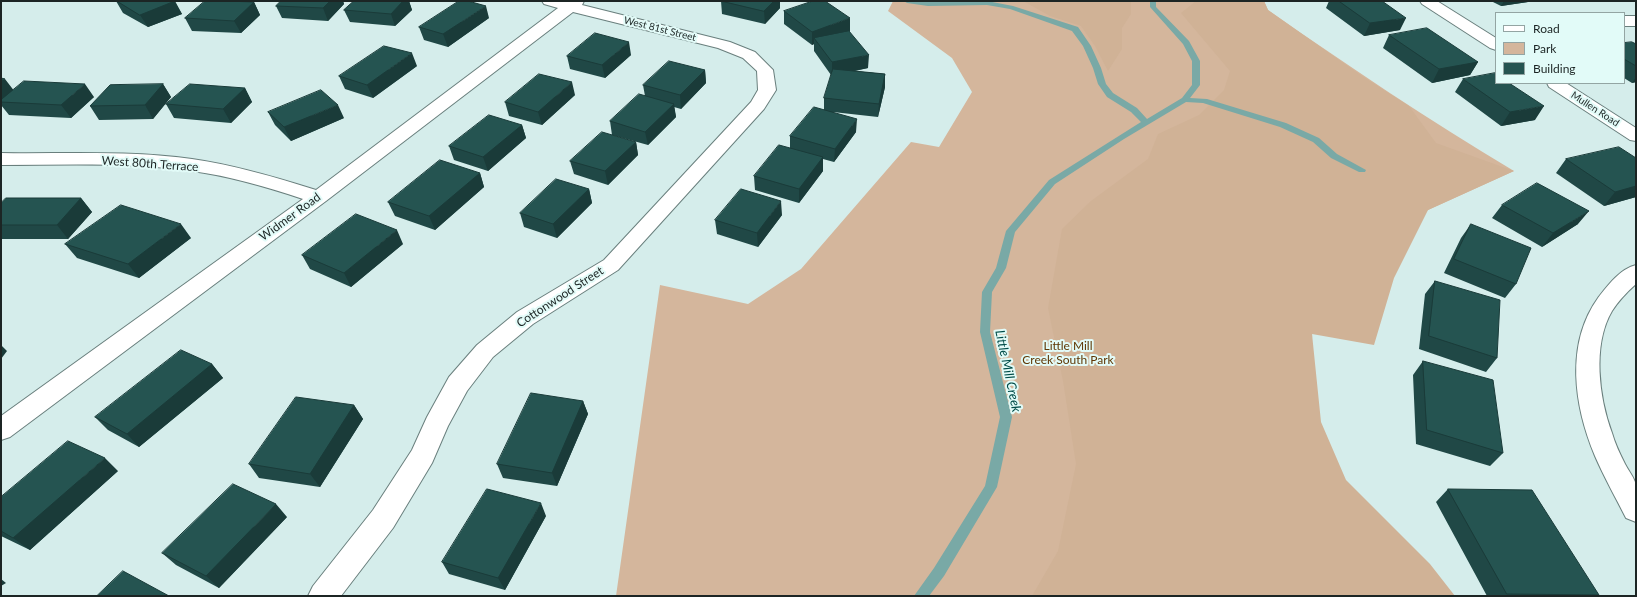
<!DOCTYPE html>
<style>
body{margin:0}
#map{position:relative;width:1637px;height:597px;overflow:hidden;background:#d5edeb;font-family:Lato,sans-serif}
canvas{display:block}
.frame{position:absolute;inset:0;border:2px solid #1c2524;pointer-events:none}
.legend{position:absolute;left:1495px;top:12px;width:130px;height:72px;box-sizing:border-box;background:#e2fbf8;border:1px solid #93a5a3;margin:0;padding:5px 7px;list-style:none;font-size:12px;color:#1c2524}
.legend li{display:flex;align-items:center;gap:8px;height:20px}
.legend b{width:20px;border:1px solid #93a5a3}
</style>
<div id="map">
<canvas width="1637" height="597"></canvas>
<div class="frame"></div>
<ul class="legend">
<li><b style="height:5px;background:#fff"></b>Road</li>
<li><b style="height:11px;background:#d4b69c"></b>Park</li>
<li><b style="height:11px;background:#255451"></b>Building</li>
</ul>
</div>
<script>
const c = document.querySelector('canvas').getContext('2d');
c.lineJoin = 'round';
function fillPath(path, color) { c.fillStyle = color; c.fill(path, 'evenodd'); }
function strokePath(path, color, width, dash) { c.strokeStyle = color; c.lineWidth = width; c.lineCap = dash ? 'butt' : 'round'; c.setLineDash(dash || []); c.stroke(path); }
function label(font, color, halo, rows, align = 'center') {
  c.font = font + ' Lato,sans-serif'; c.lineWidth = 4; c.setLineDash([]); c.textBaseline = 'middle'; c.strokeStyle = halo; c.fillStyle = color; for (const [text, x, y, turn = 0] of rows) {
    c.save(); c.translate(x, y); c.rotate((+turn || 0) * Math.PI / 180); c.textAlign = isNaN(turn) ? turn : align; if (halo) c.strokeText(text, 0, 0); c.fillText(text, 0, 0); c.restore();
  }
}
const green = new Path2D(`
 M893 1H1264L1268 10C1348 66 1429 120 1514 171L1428 210 1313 298 1309 466 1380 596H616L660 285 748 304 801 269 911 142 939 147 972 92 952 58 888 11Z`);
const forest = new Path2D(`
 M1023 1H1131V14L1122 28V49L1108 71 1095 46 1081 26 1050 16Z
 M1196 1H1264L1268 10 1362 76 1409 106 1436 143 1514 171 1428 210 1394 278 1374 345 1312 334 1321 422 1346 480 1430 564 1455 596H1032L1058 551 1076 464 1063 381 1048 308 1062 229 1091 201 1148 159 1158 134 1199 115 1224 90 1230 71 1181 13Z`);
const stream = new Path2D(`
 M904 1H987L1013 6 1078 27 1091 46 1101 68 1106 84 1113 93 1137 108 1147 119 1182 98 1192 85V61L1183 44 1150 7V1H1156V7L1189 41 1200 61V85L1190 98 1207 99 1286 123 1319 138 1337 154 1366 170 1365 172H1359L1331 158 1313 142 1280 127 1203 103 1186 102 1124 139 1055 184 1015 232 1006 268 992 292 990 332 1012 417 997 487 944 576 929 596H914L934 568 985 486 1000 417 980 332 982 292 996 268 1006 231 1049 180 1141 122 1131 112 1107 97 1098 84 1093 68 1083 46 1072 31 1010 9 987 5 928 6 907 3Z`);
const minor = new Path2D(`
 M542 1H584L582 5 730 42 755 52 773 70 776 90 764 109 618 270 533 324 493 357 467 391 448 426 432 463 393 528 341 596H308L313 586 373 510 412 450 427 417 449 377 477 345 517 312 604 260 751 102 758 90 757 71 743 58 718 48 573 12 326 201 10 437 1 440V416L303 199C267 187 230 176 192 171 129 162 65 165 1 165V153C65 154 129 150 192 159 234 165 275 177 316 190L558 8 544 4Z
 M1420 1H1437L1496 38V50L1490 48 1422 4Z
 M1624 16H1636V26H1624Z
 M1547 83H1566L1636 128V141L1630 140 1549 87Z
 M1636 265V284C1627 292 1619 300 1612 311 1592 345 1599 398 1612 433 1615 444 1620 454 1625 464 1628 470 1633 476 1635 482 1637 491 1636 512 1636 522L1626 518C1616 498 1604 477 1595 456 1574 406 1565 344 1598 298 1608 285 1620 269 1636 265Z`);
const wall = new Path2D(`
 M116 1H174L182 14 148 27 123 13Z
 M281 1H343L344 4 328 21 282 18 276 6Z
 M354 1H409L412 10 395 26 350 22 344 10Z
 M721 1H780V8L765 24 722 14Z
 M1329 1H1382L1400 30 1364 36 1326 8Z
 M1491 1H1529L1528 2 1501 6Z
 M254 2 260 15 241 33 192 31 185 18Z
 M784 11 850 31H849L868 68 855 71 885 74V87L878 117 833 112 856 132 834 162 823 159V171L799 203 755 190 754 176 790 148V136L824 110V98L831 75 814 51V44L812 45 784 24Z
 M489 18 448 47 424 40 419 27Z
 M1389 35 1478 62 1470 75 1432 83 1383 48Z
 M1624 43 1636 44V82L1632 83 1624 78Z
 M631 55 605 78 570 69 567 56Z
 M417 66 373 98 345 89 339 76Z
 M705 70 706 83 681 109 674 107 676 117 648 145 612 135 610 121 645 96 643 85Z
 M1 78 13 90 94 97 71 118 9 115 1 105Z
 M1463 79 1535 120 1501 126 1455 92Z
 M163 84 171 97 153 119 99 120 90 106Z
 M245 88 252 102 231 123 174 118 166 104Z
 M575 95 542 125 509 116 505 102Z
 M268 112 344 118 291 141 275 125Z
 M522 125 526 138 488 171 454 160 449 146Z
 M636 142 638 155 608 185 574 174 570 161Z
 M1636 158V197L1604 206 1556 173 1566 159Z
 M480 173 484 187 435 230 395 216 388 202Z
 M589 189 592 203 557 238 524 227 520 213Z
 M81 198 92 212 68 239H1V203Z
 M1502 205 1578 224 1542 247 1492 218Z
 M782 215 758 247 717 234 715 220Z
 M1471 224 1516 284 1505 298 1444 273 1461 238Z
 M191 238 139 278 77 258 65 244Z
 M403 244 351 287 310 269 302 255Z
 M1435 281 1497 358 1486 372 1419 349 1425 294Z
 M1423 361 1503 453 1490 466 1416 444 1413 375Z
 M212 364 223 378 139 447 108 430 95 417Z
 M583 401 588 414 557 486 503 478 497 464Z
 M354 405 363 419 320 487 259 478 249 464Z
 M118 471 30 550 1 536V497Z
 M1448 489 1599 595 1597 596H1487L1436 502Z
 M546 516 505 590 449 574 442 562Z
 M287 517 219 588 176 565 162 553Z`);
const shadedWall = new Path2D(`
 M175 1 182 14 148 27 140 15Z
 M330 1H343L344 4 328 21 323 8Z
 M403 1H409L412 10 395 26 391 14Z
 M774 1H780V8L765 24 764 11Z
 M1504 1H1529L1528 2 1501 6Z
 M254 2 260 15 241 33 234 21Z
 M486 6 489 18 448 47 443 34Z
 M850 18V31L817 43 814 38V44L812 45V32Z
 M1406 18 1400 30 1364 36 1370 23Z
 M629 42 631 55 605 78 602 65Z
 M412 53 417 66 373 98 367 85Z
 M869 55 868 68 832 75V62Z
 M1478 62 1470 75 1432 83 1439 69Z
 M705 70 706 83 681 109 680 95Z
 M885 74V87L878 117 879 104Z
 M1636 77V82L1632 83Z
 M5 79 15 92 1 102V81Z
 M572 82 575 95 542 125 538 112Z
 M85 84 94 97 71 118 61 105Z
 M163 84 171 97 153 119 145 105Z
 M245 88 252 102 231 123 223 109Z
 M674 104 676 117 648 145 645 132Z
 M338 105 344 118 291 141 284 127Z
 M1544 106 1535 120 1501 126 1510 112Z
 M857 119 856 132 834 162 835 149Z
 M522 125 526 138 488 171 483 157Z
 M636 142 638 155 608 185 605 171Z
 M823 157V171L799 203V189Z
 M480 173 484 187 435 230 429 216Z
 M1636 186V197L1604 206 1615 192Z
 M589 189 592 203 557 238 553 224Z
 M81 198 92 212 68 239 57 225Z
 M781 201 782 215 758 247 757 233Z
 M1589 211 1578 224 1542 247 1553 233Z
 M181 224 191 238 139 278 128 264Z
 M397 230 403 244 351 287 344 273Z
 M1 345 7 351 1 359Z
 M212 364 223 378 139 447 127 434Z
 M583 401 588 414 557 486 552 473Z
 M354 405 363 419 320 487 310 474Z
 M105 458 118 471 30 550 13 538Z
 M541 503 546 516 505 590 498 578Z
 M276 504 287 517 219 588 206 576Z
 M1 579 6 583 1 586Z`);
const building = new Path2D(`
 M117 1H175L140 15Z
 M205 1H226L254 2 234 21 185 18Z
 M281 1H330L323 8 276 6Z
 M354 1H403L391 14 344 10Z
 M459 1H468L486 6 443 34 419 27Z
 M721 1H774L764 11Z
 M813 1H825L850 18 812 32 784 11Z
 M1339 1H1382L1406 18 1370 23Z
 M1427 28 1478 62 1439 69 1389 35Z
 M849 31 869 55 832 62 814 38Z
 M595 33 629 42 602 65 567 56Z
 M1632 42 1636 44V66L1624 59V43Z
 M384 46 412 53 367 85 339 76Z
 M669 61 705 70 680 95 643 85Z
 M833 69 885 74 879 104 824 98Z
 M1495 73 1496 74V83H1509L1544 106 1510 112 1463 79Z
 M539 74 572 82 538 112 505 102Z
 M1 78 5 79 1 81Z
 M24 81 85 84 61 105 1 102V100Z
 M163 84 145 105 90 106 110 85Z
 M190 84 245 88 223 109 166 104Z
 M321 90 338 105 284 127 268 112Z
 M639 94 674 104 645 132 610 121Z
 M814 107 857 119 835 149 790 136Z
 M489 115 522 125 483 157 449 146Z
 M602 132 636 142 605 171 570 161Z
 M779 145 823 157 799 189 754 176Z
 M1619 147 1636 158V186L1615 192 1566 159Z
 M440 160 480 173 429 216 388 202Z
 M556 179 589 189 553 224 520 213Z
 M1537 183 1589 211 1553 233 1502 205Z
 M741 189 781 201 757 233 715 220Z
 M6 198H81L57 225H1V203Z
 M121 205 181 224 128 264 65 244Z
 M356 214 397 230 344 273 302 255Z
 M1471 224 1531 248 1516 284 1454 259Z
 M1435 281 1500 300 1497 358 1429 336Z
 M181 350 212 364 127 434 95 417Z
 M1423 361 1493 380 1503 453 1427 430Z
 M531 393 583 401 552 473 497 464Z
 M296 397 354 405 310 474 249 464Z
 M68 441 105 458 13 538 1 531V497Z
 M233 484 276 504 206 576 162 553Z
 M487 489 541 503 498 578 442 562Z
 M1448 489 1532 490 1599 595 1507 594Z
 M123 571 169 596H97Z`);
const farStreetnames = [
 ["West 81st Street",660,29,14],
 ["Mullen Road",1595,109,33]
];
const streetNames = [
 ["West 80th Terrace",150,164,4],
 ["Widmer Road",290,217,-36],
 ["Cottonwood Street",560,297,-33]
];
const parkNames = [
 ["Little Mill",1068,346],
 ["Creek South Park",1068,360]
];
const waterNames = [
 ["Little Mill Creek",1008,371,78]
];
fillPath(green, '#d4b69c');
fillPath(forest, '#d0b296');
fillPath(stream, '#79a9a6');
strokePath(minor, '#697f7d', 2);
fillPath(minor, '#fff');
fillPath(wall, '#204846');
fillPath(shadedWall, '#1a3b39');
fillPath(building, '#255451');
strokePath(building, '#1a3b39', 1);
label('10px', '#1c2524', '#e2fbf8', farStreetnames);
label('12px', '#1c2524', '#e2fbf8', streetNames);
label('12px', '#5f3704', '#e2fbf8', parkNames);
label('italic 13px', '#004c48', '#e2fbf8', waterNames);
</script>
